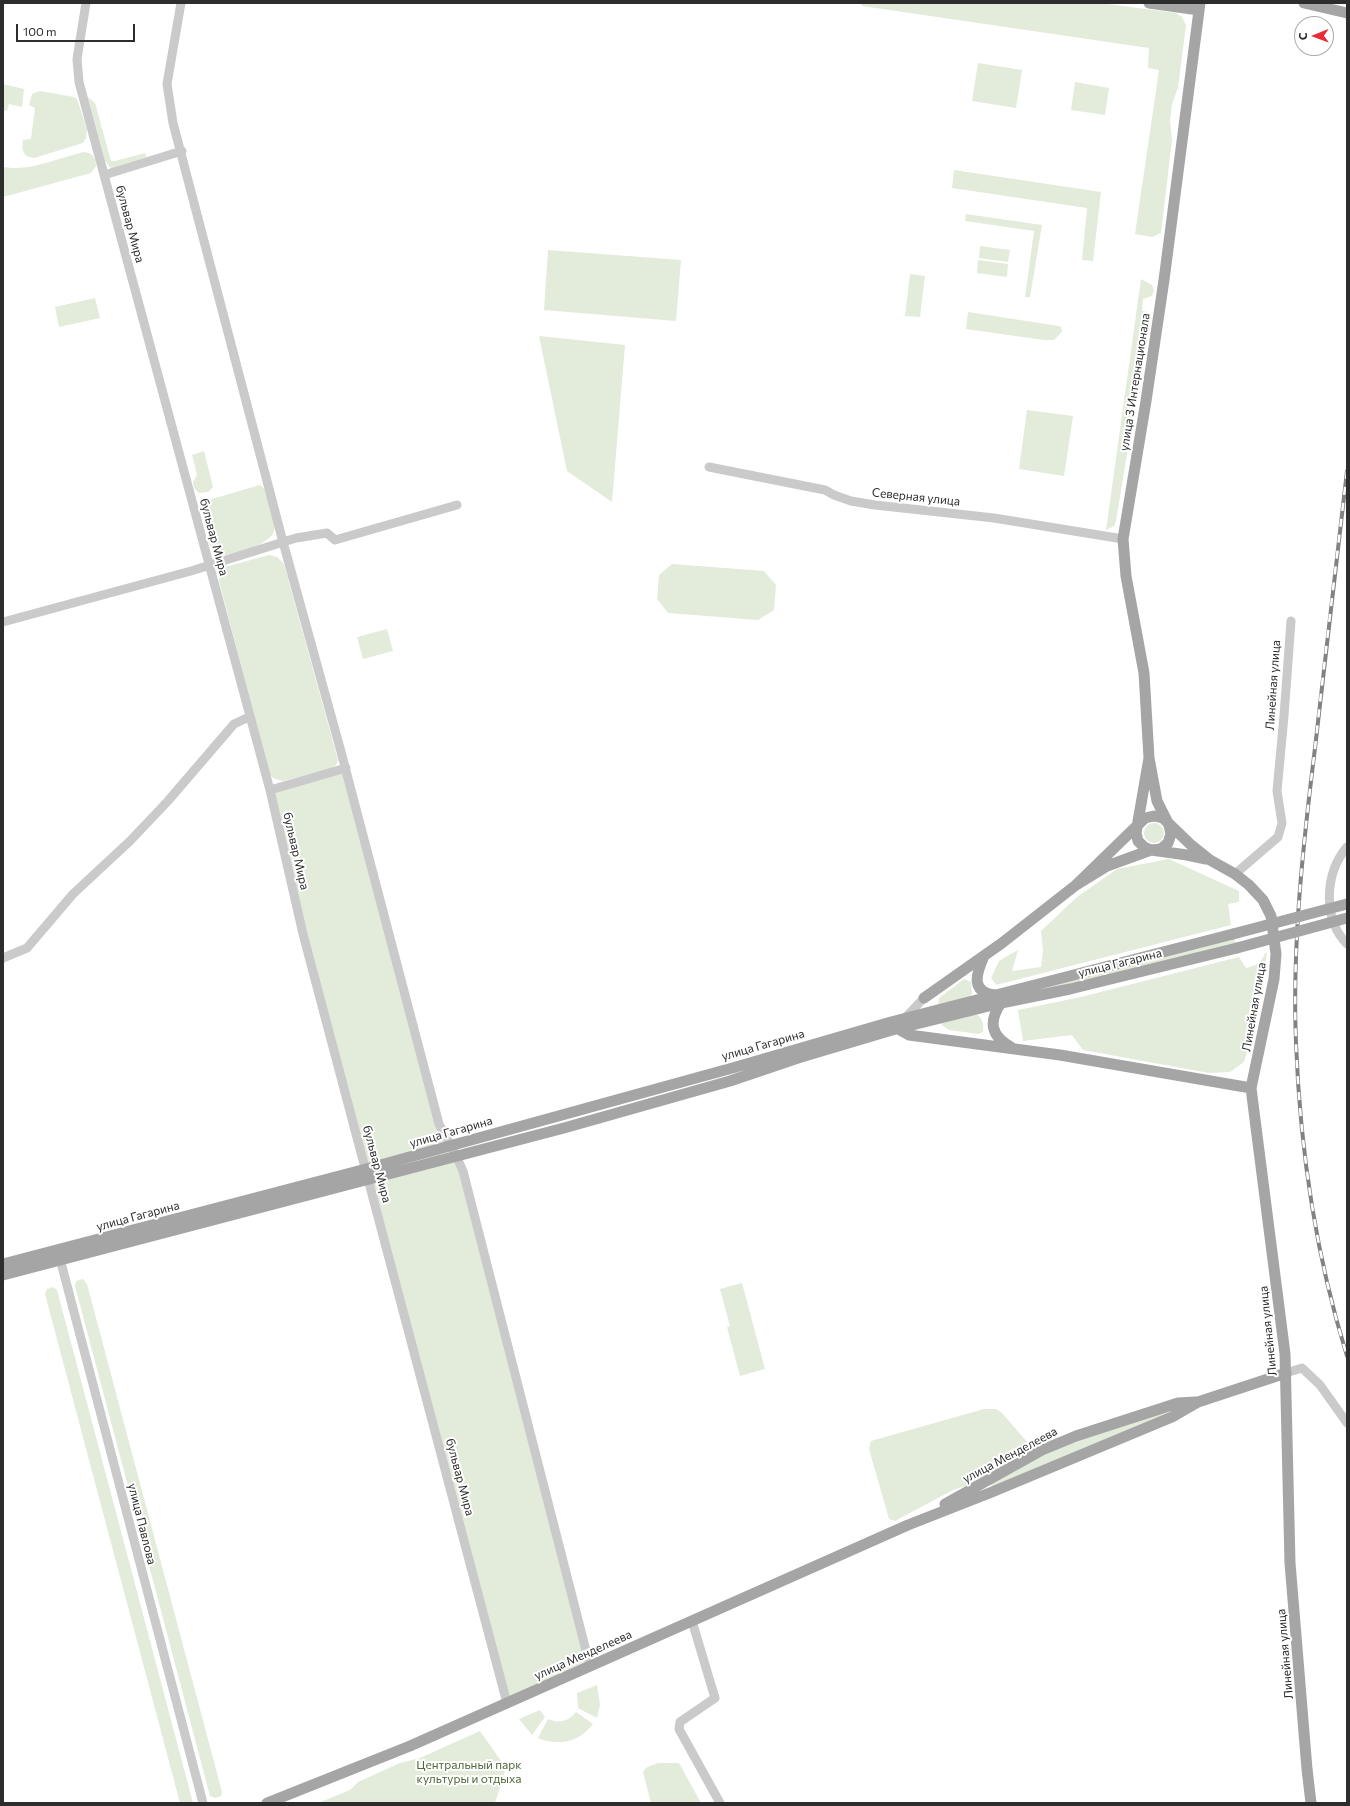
<!DOCTYPE html>
<meta charset="utf-8">
<style>
body{margin:0}
#map{position:relative;width:1350px;height:1806px;overflow:hidden;background:#fff;font-family:Commissioner,sans-serif}
canvas{display:block}
.frame{position:absolute;inset:0;border:4px solid #2d2d2d;pointer-events:none}
.north{position:absolute;left:1294px;top:16px;width:40px;height:40px;box-sizing:border-box;background:#fff;border:1px solid #ababab;border-radius:50%;rotate:269deg;font-size:11px;font-weight:700;line-height:16px;text-align:center;color:#2d2d2d}
.north::after{content:'';display:block;margin:auto;width:14px;height:18px;background:#e62c39;clip-path:polygon(50% 0,100% 100%,50% 72%,0 100%)}
.scale{position:absolute;left:16px;top:24px;width:119px;height:18px;box-sizing:border-box;border:2px solid #2d2d2d;border-top:0;padding-left:5px;font-size:12px;line-height:14px;white-space:nowrap;color:#2d2d2d;-webkit-text-stroke:3px #fff;paint-order:stroke}
</style>
<div id="map">
<canvas width="1350" height="1806"></canvas>
<div class="frame"></div>
<div class="north">С</div>
<div class="scale">100 m</div>
</div>
<script>
const c = document.querySelector('canvas').getContext('2d');
c.lineJoin = 'round';
function fillPath(path, color) { c.fillStyle = color; c.fill(path, 'evenodd'); }
function strokePath(path, color, width, dash) { c.strokeStyle = color; c.lineWidth = width; c.lineCap = dash ? 'butt' : 'round'; c.setLineDash(dash || []); c.stroke(path); }
function label(font, color, halo, rows, align = 'center') {
  c.font = font + ' Commissioner,sans-serif'; c.lineWidth = 4; c.setLineDash([]); c.textBaseline = 'middle'; c.strokeStyle = halo; c.fillStyle = color; for (const [text, x, y, turn = 0] of rows) {
    c.save(); c.translate(x, y); c.rotate((+turn || 0) * Math.PI / 180); c.textAlign = isNaN(turn) ? turn : align; if (halo) c.strokeText(text, 0, 0); c.fillText(text, 0, 0); c.restore();
  }
}
const green = new Path2D(`
 M862 3H1100L1176 13 1182 17 1186 25 1178 88 1172 104 1170 121 1172 140 1161 233 1152 237 1135 234 1159 70 1148 68 1149 48 862 6Z
 M978 63 1022 70 1016 108 972 101Z
 M1075 82 1109 88 1105 115 1071 110Z
 M3 84 24 89 22 107 9 104 7 111 3 110Z
 M40 91 74 97 77 99 87 129 86 138 83 143 34 158C23 157 21 150 23 140L31 139 35 108 29 105 32 94Z
 M88 97 95 103 111 161H115L145 153 147 157 115 167 111 168 105 161Z
 M84 152C92 153 96 157 96 166L91 173 3 197V167C31 172 57 158 84 152Z
 M954 170 1101 192 1093 261 1082 260 1087 208 952 188Z
 M966 214 1042 225 1030 297H1025L1034 231 965 221Z
 M980 246 1010 250 1008 262 979 258Z
 M548 250 681 260 676 321 544 310Z
 M978 260 1008 264 1007 277 977 273Z
 M910 274 925 276 920 317 905 316Z
 M1141 279 1152 285 1154 291 1152 296 1143 299 1142 311 1148 312 1150 315 1116 521 1114 526 1106 530Z
 M95 298 100 318 59 327 55 307Z
 M968 312 1059 326 1061 327 1062 332 1054 340H1044L966 329Z
 M539 336 625 345 612 502 567 471Z
 M1027 410 1073 416 1064 476 1019 469Z
 M204 451 213 487 208 492 199 493 194 488 193 482 197 475 192 455Z
 M260 485C267 489 267 497 269 504 271 511 276 523 274 531 272 543 232 557 221 555 213 553 209 546 208 539L212 528 205 501Z
 M269 555 277 557 284 564 338 760 336 765 332 768 283 781 275 779 270 775 219 581 220 573 225 567Z
 M672 564 764 571 776 585 774 610 758 620 668 613 657 599 659 575Z
 M387 629 393 651 363 659 357 637Z
 M346 768 439 1124 454 1151 590 1666 507 1703 270 790Z
 M1144 833a10 10 0 1 1 20 0a10 10 0 1 1-20 0Z
 M1169 859 1239 891V902L1228 904 1231 925 996 985 991 978 999 961 1018 950 1012 971 1041 967 1043 951 1041 931 1077 897 1117 869Z
 M1234 939 1236 944 1022 995 1054 984Z
 M1265 953H1267L1258 1005 1259 1014 1244 1062 1230 1072 1209 1073 1083 1050 1072 1035 1023 1041 1018 1010 1081 997 1239 957 1246 968C1255 966 1262 963 1265 953Z
 M964 979 971 982 972 994 968 998 939 1004 938 1003 939 998Z
 M976 1014C983 1018 984 1025 983 1032L979 1034 949 1030 942 1025V1023Z
 M83 1279 87 1284 222 1792 221 1796 215 1798 210 1796 75 1286 76 1281Z
 M742 1283 765 1369 740 1376 727 1327 730 1326 720 1289Z
 M53 1287 57 1290 193 1803H180L45 1294 47 1289Z
 M984 1409H996L1001 1412 1029 1444 1026 1452 977 1482 953 1490 895 1521 889 1519 869 1449 871 1441Z
 M1171 1410 1172 1412 993 1487 991 1484 1053 1449Z
 M597 1685 600 1705 597 1718 578 1708 577 1693Z
 M540 1710 545 1717 532 1735 519 1719Z
 M576 1712 593 1724C579 1742 559 1747 538 1738L548 1719C559 1724 569 1721 576 1712Z
 M480 1731 506 1768 495 1803H318L350 1790 358 1782 400 1763 420 1758Z
 M658 1763H679L701 1803H651L643 1772 647 1767Z`);
const minor = new Path2D(`
 M86 3 77 59 79 82 270 790 303 934 507 1703
 M181 3 167 84 173 123 283 542 340 748 439 1124 454 1151 463 1171 590 1666
 M104 175 182 151
 M709 467 825 490 834 495 851 501 875 505 994 518 1123 539
 M3 622 191 571 296 538 327 533 335 540 457 505
 M270 790 346 768
 M1347 847C1325 873 1322 918 1347 944
 M1235 874 1278 837 1282 823 1277 791 1284 716 1291 621
 M3 958 27 948 73 894 130 841 167 802 234 724 249 717
 M904 1019 924 998
 M59 1255 203 1803
 M1286 1373 1302 1368 1320 1385 1347 1423
 M692 1621 715 1698 680 1722 679 1729 720 1803`);
const major = new Path2D(`
 M1149 3 1199 10
 M1304 3 1347 13
 M1149 758 1136 833 1138 841 1144 847 1151 850 1161 849 1168 843 1171 834 1169 825 1157 801 1149 758 1144 673 1126 576 1123 539 1146 401 1164 280 1200 3
 M1076 885 1145 818 1154 816 1163 818 1190 844 1210 860 1235 874 1249 885 1263 900 1271 916 1276 954 1274 979 1251 1088 1285 1354 1290 1563 1307 1769 1311 1803
 M984 956C976 974 970 993 996 995
 M924 998 1002 943 1076 885 1107 866 1151 850 1187 855 1206 859
 M1001 1003C988 1022 991 1036 1011 1047
 M898 1029 909 1035 1060 1055 1251 1088
 M3 1264 366 1169 736 1067 891 1022 1233 934
 M3 1275 564 1128 730 1081 798 1058 892 1030 1001 1003 1070 989 1237 948
 M945 1504 1042 1450 1076 1436 1178 1403 1196 1402
 M267 1803 410 1746 908 1525 992 1492 1172 1417 1198 1402 1286 1373`);
const rail = new Path2D(`
 M1347 471C1336 564 1325 656 1315 748 1303 845 1292 945 1296 1043 1300 1148 1316 1256 1347 1356`);
const majorBridge = new Path2D(`
 M1233 934 1347 904
 M1237 948 1347 918`);
const streetNames = [
 ["бульвар Мира",130,224,75],
 ["улица 3 Интернационала",1135,382,-81],
 ["Северная улица",916,497,6],
 ["бульвар Мира",214,537,75],
 ["Линейная улица",1273,685,-86],
 ["бульвар Мира",296,851,77],
 ["улица Гагарина",1120,963,-14],
 ["Линейная улица",1254,1007,-80],
 ["улица Гагарина",763,1045,-16],
 ["улица Гагарина",451,1132,-16],
 ["бульвар Мира",377,1164,75],
 ["улица Гагарина",138,1216,-15],
 ["Линейная улица",1268,1331,-96],
 ["улица Менделеева",1010,1455,-28],
 ["бульвар Мира",460,1477,75],
 ["улица Павлова",142,1524,76],
 ["Линейная улица",1285,1654,-95],
 ["улица Менделеева",583,1655,-24]
];
const parkNames = [
 ["Центральный парк",469,1765],
 ["культуры и отдыха",469,1779]
];
fillPath(green, '#e3ebda');
strokePath(minor, '#cacaca', 9);
strokePath(major, '#a5a5a5', 11);
strokePath(rail, '#828282', 4);
strokePath(rail, '#fff', 2.5, [8]);
strokePath(majorBridge, '#a5a5a5', 11);
label('12px', '#2d2d2d', '#fff', streetNames);
label('12px', '#4f683a', '#fff', parkNames);
</script>
